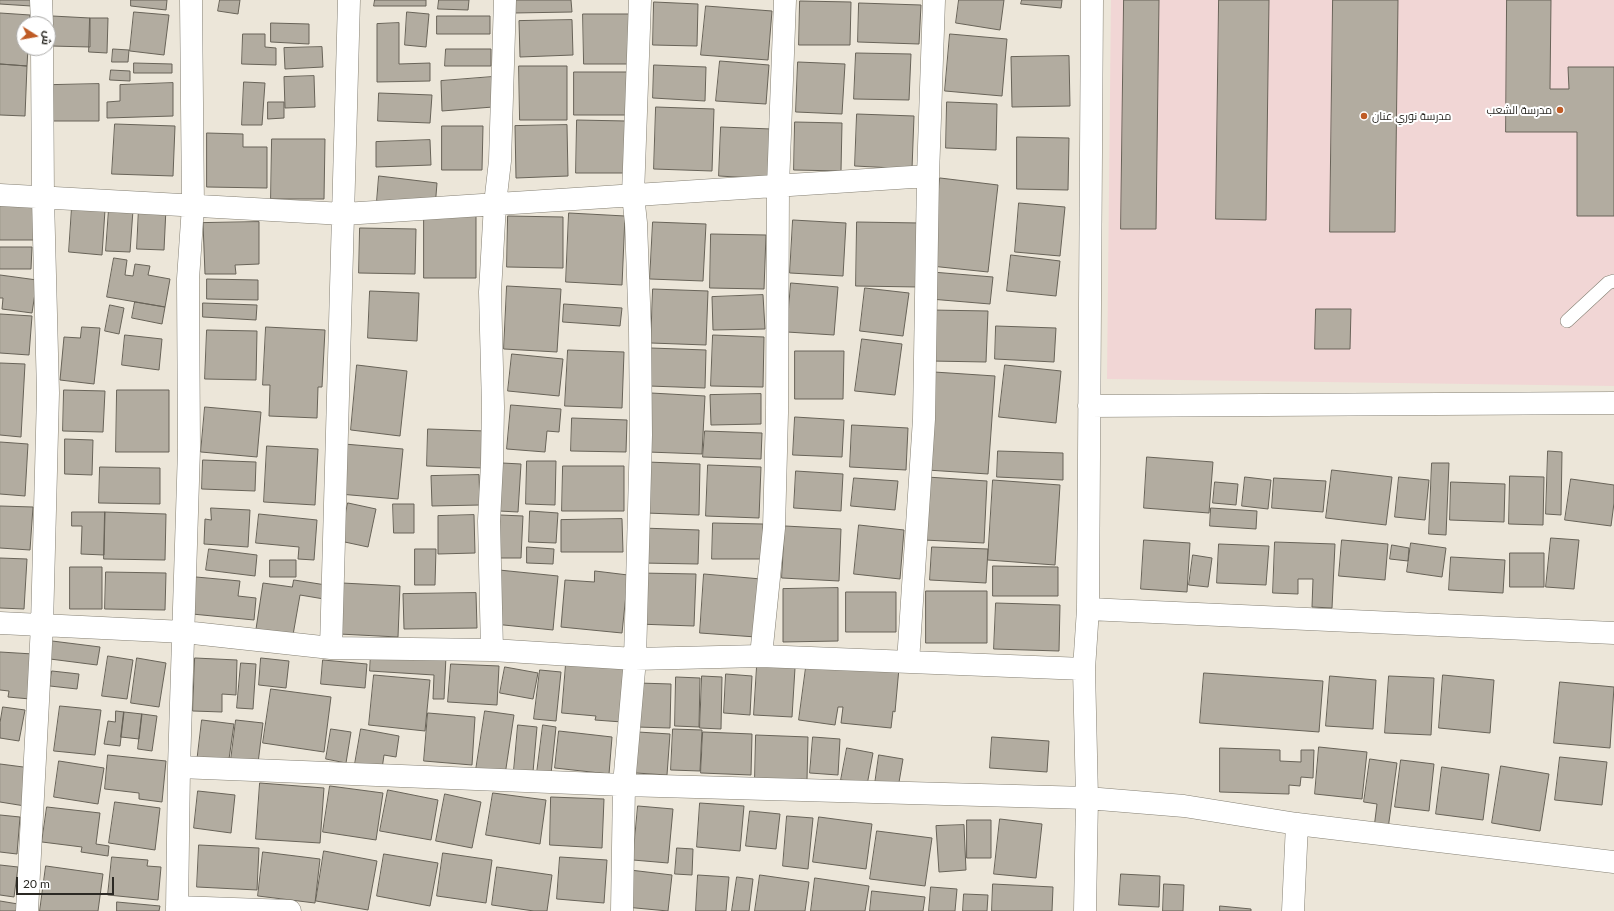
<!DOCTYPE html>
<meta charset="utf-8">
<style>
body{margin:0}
#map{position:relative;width:1614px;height:911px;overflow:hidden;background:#ece6d9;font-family:Lato,Cairo,sans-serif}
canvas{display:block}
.north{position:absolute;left:16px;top:16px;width:40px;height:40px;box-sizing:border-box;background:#fff;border:1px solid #aaa9a7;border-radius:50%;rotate:101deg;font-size:11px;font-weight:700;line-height:16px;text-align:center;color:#2b2924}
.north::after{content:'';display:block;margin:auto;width:14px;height:18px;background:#bf5b25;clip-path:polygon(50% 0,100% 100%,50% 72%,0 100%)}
.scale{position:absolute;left:16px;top:877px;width:98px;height:18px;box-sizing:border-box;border:2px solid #2b2924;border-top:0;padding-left:5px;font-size:12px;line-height:14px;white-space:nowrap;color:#2b2924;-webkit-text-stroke:3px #fff;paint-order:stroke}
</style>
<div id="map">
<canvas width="1614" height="911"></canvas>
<div class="north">ش</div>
<div class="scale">20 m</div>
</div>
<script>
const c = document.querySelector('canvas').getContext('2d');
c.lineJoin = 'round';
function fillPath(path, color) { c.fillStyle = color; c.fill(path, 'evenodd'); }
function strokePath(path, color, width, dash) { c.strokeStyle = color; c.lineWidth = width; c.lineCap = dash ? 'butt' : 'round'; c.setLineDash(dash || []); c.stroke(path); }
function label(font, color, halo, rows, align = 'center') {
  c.font = font + ' Lato,Cairo,sans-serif'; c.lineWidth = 4; c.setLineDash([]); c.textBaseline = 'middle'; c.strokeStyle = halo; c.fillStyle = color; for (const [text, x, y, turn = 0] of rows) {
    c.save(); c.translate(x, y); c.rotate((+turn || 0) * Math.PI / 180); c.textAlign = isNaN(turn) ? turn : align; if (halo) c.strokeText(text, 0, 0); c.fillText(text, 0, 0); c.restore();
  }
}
const education = new Path2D(`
 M1111 0H1614V386L1107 379Z`);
const building = new Path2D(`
 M0 0H31V6L0 4Z
 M131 0H167L166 10 131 6Z
 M220 0H240L238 14 218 11Z
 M375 0H426V6H374Z
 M439 0H469L468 10 438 9Z
 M513 0H571L572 12 514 13Z
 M959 0H1004L1000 30 956 23Z
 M1022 0H1062L1061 8 1021 4Z
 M1124 0H1159L1156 229H1121Z
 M1219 0H1269L1266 220 1216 219Z
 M1333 0H1398L1395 232H1330Z
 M1507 0H1551L1550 89H1569L1568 67H1614V216H1577V132H1506Z
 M800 1 851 2 850 45H799Z
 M654 2 698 4 697 46 653 45Z
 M859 3 921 5 919 44 858 42Z
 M706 6 772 11 768 60 701 55Z
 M134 12 169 15 164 55 130 51Z
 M407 12 429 14 426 47 405 45Z
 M0 13 30 15 29 24H24V48H28L27 66 0 64Z
 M583 14H630V64H584Z
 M52 16 90 18V47L51 46Z
 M437 16H490V34H437Z
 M90 18H108L107 53 89 52Z
 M572 20 573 55 520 57 519 21Z
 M271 23 309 24V44L271 42Z
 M399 23V64L430 63V81L377 82V24Z
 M243 34H265V47L276 48V65L242 64Z
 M950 34 1007 39 1002 96 945 91Z
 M322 47 323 67 285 69 284 48Z
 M113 49 129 50 128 62H112Z
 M446 49H491V66H445Z
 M856 53 911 54 909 100 854 99Z
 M1069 56 1070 106 1012 107 1011 57Z
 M720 61 769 65 766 104 716 101Z
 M798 62 845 64 842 114 796 112Z
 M134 63 172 64V73H134Z
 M0 64 27 66 25 116 0 115Z
 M654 65 706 67 705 101 653 98Z
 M519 66H567V120H520Z
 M111 70 130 71V81L110 80Z
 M574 72H630V115H574Z
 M314 76 315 107 285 108 284 77Z
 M492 77 493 107 442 111 441 81Z
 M244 82 265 83 262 125H242Z
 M173 83V116L107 118V102L120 101V85Z
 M99 84V121H53V85Z
 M379 93 432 95 430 123 378 121Z
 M268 102H284V118L268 119Z
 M947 102 997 104 996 150 946 148Z
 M656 107 714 109 712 171 654 169Z
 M857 114 914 116 912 169 855 166Z
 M577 120 626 121 625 173H576Z
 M795 122 842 123 841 171 794 170Z
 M115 124 175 126 173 176 112 174Z
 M567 125 568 176 516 178 515 126Z
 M442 126H483L482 170H442Z
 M721 127 771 129 769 179 719 176Z
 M207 133 243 134V147H267V188L207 187Z
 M1017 137 1069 138 1068 190 1017 189Z
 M272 139H325L324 199H271Z
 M430 140 431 165 376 167V142Z
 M379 176 437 183 435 208 377 201Z
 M940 178 998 185 988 272 931 266Z
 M0 199 35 200V240H0Z
 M1019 203 1065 207 1060 256 1015 252Z
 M72 207 105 210 102 255 69 252Z
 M139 207 166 208 164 250 137 249Z
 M109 209 133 210 130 252 106 251Z
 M569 213 625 216 622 285 566 282Z
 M424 216H476V278H424Z
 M508 216 563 217V268L507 267Z
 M793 220 846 223 843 276 790 273Z
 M259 222V264L235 265 236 274H205L203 223Z
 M653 222 706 224 703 281 650 279Z
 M857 222 920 223 919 287 856 286Z
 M360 228 416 229 415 274 359 273Z
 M711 234 766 235 764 289 710 288Z
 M0 247H32L31 269H0Z
 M1011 255 1060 261 1056 296 1007 291Z
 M114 258 127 260 125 275 133 276 135 264 150 266 148 275 170 279 165 307 107 297Z
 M932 272 993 277 990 304 930 299Z
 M0 275 37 280 32 313 2 309 3 298H0Z
 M207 279 258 280V300L207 299Z
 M791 283 838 287 834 335 787 332Z
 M507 286 561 289 557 352 504 349Z
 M865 288 909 293 903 336 860 331Z
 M653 289 708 291 706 345 651 343Z
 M370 291 419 293 417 341 368 338Z
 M763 295 765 329 713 330 712 297Z
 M135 302 165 307 162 324 132 318Z
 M203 303 257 305 256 320 203 317Z
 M564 304 622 308 620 326 563 322Z
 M110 305 124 308 119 334 105 331Z
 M1316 309H1351L1350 349H1315Z
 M931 310 988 311 986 362 930 361Z
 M0 314 32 316 29 355 0 353Z
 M996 326 1056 328 1054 362 995 359Z
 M82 327 100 328 94 384 60 380 64 337 80 338Z
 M266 327 325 330 322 387H318L317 418 269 416 270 385H263Z
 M207 330 257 331 256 380 205 379Z
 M125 335 162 339 159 370 122 365Z
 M713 335 764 337 763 387 711 386Z
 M862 339 902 344 895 395 855 391Z
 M651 348 706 350 705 388 649 386Z
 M568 350 624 352 622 408 565 406Z
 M795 351H844L843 399H795Z
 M512 354 563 359 559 396 508 391Z
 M0 363 25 364 21 437 0 435Z
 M357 365 407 371 400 436 351 430Z
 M1005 365 1061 371 1056 423 999 417Z
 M934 372 995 376 988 474 927 470Z
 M64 390 105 391 103 432 63 431Z
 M117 390H169V452H116Z
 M651 393 705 396 702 454 648 452Z
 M761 394V424L711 425 710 395Z
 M511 405 561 409 559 432 547 431 545 452 507 449Z
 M205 407 261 412 257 457 201 452Z
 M795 417 844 420 842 457 793 455Z
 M572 418 627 420 626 452 571 451Z
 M852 425 908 428 906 470 850 467Z
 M428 429 485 431 483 468 427 466Z
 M705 431 762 433 761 459 703 457Z
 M65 439 93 440 92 475 65 474Z
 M0 442 28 444 25 496 0 494Z
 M344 444 403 449 398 499 339 494Z
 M267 446 318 449 315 505 264 502Z
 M998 451 1063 453V480L997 477Z
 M1548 451 1562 452 1561 515 1546 514Z
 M1147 457 1213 462 1209 513 1144 508Z
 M203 460 256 462 255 491 202 489Z
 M527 461H556L555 505 526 504Z
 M647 462 700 464 699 515 646 513Z
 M502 463 521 464 518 512 499 511Z
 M1432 463H1449L1446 535 1429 534Z
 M708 465 761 467 759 518 706 516Z
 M563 466H624V511H562Z
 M100 467 160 468V504L99 503Z
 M1332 470 1392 477 1386 525 1326 518Z
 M796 471 843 474 841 511 794 508Z
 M479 475 480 505 432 506 431 476Z
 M1510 476 1544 477 1543 525 1509 524Z
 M927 477 987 481 984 543 924 540Z
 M1245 477 1271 480 1268 509 1242 506Z
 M1399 477 1429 480 1425 520 1395 517Z
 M854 478 898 481 895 510 851 506Z
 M1274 478 1326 481 1323 512 1272 508Z
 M1571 479 1614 485V503L1611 526 1565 520Z
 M993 480 1060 485 1055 565 988 560Z
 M1215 482 1238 484 1236 505 1213 503Z
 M1451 482 1505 484 1504 522 1450 520Z
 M348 503 376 509 368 547 340 541Z
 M393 504H414V533H394Z
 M0 506 33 507 30 550 0 548Z
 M211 508 250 510 248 547 204 544 205 519 211 520Z
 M1211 508 1257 511 1256 529 1210 526Z
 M530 511 558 513 556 543 529 542Z
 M72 512H105L104 555 81 554 82 526H72Z
 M105 512 166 514 165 560 104 559Z
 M259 514 317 520 314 560 298 559 299 547 256 543Z
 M474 515 475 553 438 554V516Z
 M500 515 523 516 521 558H497Z
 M622 519 623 552H561V520Z
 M713 523 763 524V559H712Z
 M859 525 904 530 900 579 854 574Z
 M785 526 841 529 839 581 782 578Z
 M642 528 699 530 698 564 641 563Z
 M1551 538 1579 540 1574 589 1546 587Z
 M1144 540 1190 543 1187 592 1141 589Z
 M1342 540 1388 544 1385 580 1339 576Z
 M1275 542 1335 544 1332 608 1312 607 1313 579H1298V594L1273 593Z
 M1411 543 1446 548 1442 577 1407 572Z
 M1219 544 1269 546 1266 585 1217 583Z
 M1392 545 1409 548 1408 561 1390 559Z
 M527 547 554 549 553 564 527 563Z
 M932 547 988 549 986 583 930 580Z
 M209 549 257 555 255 576 206 570Z
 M415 549H436L435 585H415Z
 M1510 553H1544V587H1510Z
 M1193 555 1212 558 1208 587 1189 585Z
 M1451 557 1505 560 1503 593 1449 590Z
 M0 558 27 559 24 609 0 608Z
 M270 560H296V577H270Z
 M993 566 1058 567V596H993Z
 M70 567H102V609H70Z
 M499 570 558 576 553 630 494 624Z
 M595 571 628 575 622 633 561 627 565 580 594 582Z
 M106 572 166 573 165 610 105 609Z
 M640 573 696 574 694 626 637 624Z
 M704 574 761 579 756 637 700 633Z
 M196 577 240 581 238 596 256 598 254 620 192 614Z
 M294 580 326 585 324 599 300 595 293 635 256 629 263 583 292 587Z
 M342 583 400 586 398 637 339 634Z
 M838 588V641L783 642V589Z
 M926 591H987V643H926Z
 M846 592H896V632H846Z
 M476 593 477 628 404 629 403 594Z
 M996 603 1060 605 1059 651 994 649Z
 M52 641 100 647 97 665 50 659Z
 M0 652 33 654 30 699 8 697 9 691 0 690Z
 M371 653 446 656 444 699H433L434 675 370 671Z
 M108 656 133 660 127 699 102 696Z
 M137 658 166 663 159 707 131 703Z
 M195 658 237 660 236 695 222 694V712L193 711Z
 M261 658 289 661 286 688 259 685Z
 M323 660 367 664 365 688 321 684Z
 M807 660 899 668 895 712 893 711 891 728 841 723 843 707H838L835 725 799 720Z
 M241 663 256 664 253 709 237 708Z
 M451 664 499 666 497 705 448 702Z
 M566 664 627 668 622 722 595 720 596 716 562 713Z
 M757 666 795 668 792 717 754 715Z
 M505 667 538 673 533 699 500 693Z
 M540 670 561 672 556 721 534 719Z
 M52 671 79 674 77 689 50 686Z
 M1204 673 1323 681 1319 732 1200 723Z
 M726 674 752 676 750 715 724 713Z
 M374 675 430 680 425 731 369 725Z
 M1443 675 1494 680 1490 733 1439 728Z
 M702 676 722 677 721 729 700 728Z
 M1330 676 1376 680 1373 729 1326 726Z
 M1389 676 1434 678 1431 735 1385 733Z
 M676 677 700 678 699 727 675 726Z
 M1560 682 1614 687 1610 748 1554 743Z
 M638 683 671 684 670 728 637 727Z
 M271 689 331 697 324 752 263 743Z
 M60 706 101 710 95 755 54 751Z
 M3 707 25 710 19 741 0 738V723Z
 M116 711 124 712 120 746 104 744 108 721 115 722Z
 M485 711 514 715 505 775 476 770Z
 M124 712 142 714 139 739 121 737Z
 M428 713 475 717 472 765 424 761Z
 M142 714 157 716 152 751 138 749Z
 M202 720 234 724 228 766 197 762Z
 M236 720 263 723 258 763 231 760Z
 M518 725 537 727 533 772 514 770Z
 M543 725 556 727 551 774 537 773Z
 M331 729 351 732 346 763 326 759Z
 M361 729 399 736 396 757 384 755 382 769 355 764Z
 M673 729 702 730 700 771 671 770Z
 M559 731 612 737 609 774 555 768Z
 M638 732 670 734 667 775 636 773Z
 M703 732 752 734 751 775 701 773Z
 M756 735 808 737 807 780 755 778Z
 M813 737 840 739 838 775 810 773Z
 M992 737 1049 741 1047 772 990 768Z
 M1319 747 1367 752 1362 799 1315 794Z
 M847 748 873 753 867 785 841 780Z
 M1220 748 1280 750V761L1301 762V750H1314L1313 778 1301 777 1300 786 1289 785V794L1220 792Z
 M108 755 166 761 162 802 139 799V793L105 789Z
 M879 755 903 759 898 788 875 784Z
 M1560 757 1607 762 1602 805 1555 800Z
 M1370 759 1397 763 1388 829 1374 828 1377 804 1364 802Z
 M1401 760 1434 764 1429 811 1395 807Z
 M59 761 104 768 98 804 54 797Z
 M0 764 31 768 25 806 0 802Z
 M1501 766 1549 774 1540 831 1492 823Z
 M1442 767 1489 774 1483 820 1436 814Z
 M260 783 324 788 320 843 256 839Z
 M330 786 383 793 376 840 323 832Z
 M388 790 438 800 431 840 380 831Z
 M198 791 235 795 231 833 194 828Z
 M493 793 546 800 540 844 486 835Z
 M445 794 481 802 472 848 436 841Z
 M551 797 604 799 602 848 550 845Z
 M115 802 160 808 155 850 109 843Z
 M700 803 744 806 740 851 697 847Z
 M638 806 673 809 668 863 633 860Z
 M47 807 100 813 96 844 109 846 108 856 81 852 82 847 42 842Z
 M750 811 780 814 776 849 746 846Z
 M0 815 20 817 17 854 0 852Z
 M787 816 813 818 808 869 783 866Z
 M819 817 872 824 866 869 813 862Z
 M1000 819 1042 824 1036 878 994 874Z
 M967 820H991V858H967Z
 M964 825 966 870 939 872 936 826Z
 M877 831 932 838 925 886 870 879Z
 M199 845 259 848 257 890 197 887Z
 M677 848 693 849 692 875 675 874Z
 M324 851 377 861 368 910 316 901Z
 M263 852 320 859 315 903 258 896Z
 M443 853 492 860 486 903 437 896Z
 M384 854 438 863 430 906 377 896Z
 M112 857 148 860 147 866 161 867 158 900 108 895Z
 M560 857 607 860 604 903 557 899Z
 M0 865 18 867 14 897 0 895Z
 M46 866 103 874 98 911H40Z
 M497 867 552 875 547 911H534L492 905Z
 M630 870 672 875 668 911 625 907Z
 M1121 874 1160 876 1159 907 1119 905Z
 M698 875 729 877 726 911H696Z
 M760 875 809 882 805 911H755Z
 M737 877 753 879 749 911H732Z
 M815 878 869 886 865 911H811Z
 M993 884 1053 887 1052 911H992Z
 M1164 884 1184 885 1183 911H1163Z
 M931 887 957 889 955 911H929Z
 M872 891 925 897 923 911H870Z
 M964 894 988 895 987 911H963Z
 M0 901 18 904 17 911H0Z
 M117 902 160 906 159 911H117Z
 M1220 906 1251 909V911H1220Z`);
const service = new Path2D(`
 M1567 321 1608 283 1614 281`);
const minor = new Path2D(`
 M41 0 42 24
 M0 195 344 214 928 176
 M1089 406 1614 403
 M1088 609 1614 633
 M0 623 184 632 331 648 492 650 635 659 761 656 1084 669
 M331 648 349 0
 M492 650 489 521 492 463 493 407 490 292 495 204 500 161 505 0
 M761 656 774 528 777 413 778 186 785 0
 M908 662 924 419 928 176 934 0
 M179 767 624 785 1087 798 1184 806 1297 824 1614 862
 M177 907 290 911
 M27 911 42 625 48 393 43 198 42 48
 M177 911 179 767 189 449 188 279 193 206 191 0
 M622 911 624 785 635 659 641 435 640 330 636 223 633 195 640 0
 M1085 911 1087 798 1084 669 1088 609 1092 0
 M1293 911 1297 824`);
const markers = [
 [1560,110,4,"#bf5b25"],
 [1364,116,4,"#bf5b25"]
];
const poiNames = [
 ["مدرسة الشعب",1552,110],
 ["مدرسة نوري عنان",1372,116,"left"]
];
fillPath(education, '#f1d6d5');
fillPath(building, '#b2aca0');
strokePath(building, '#686358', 1);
strokePath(service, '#858074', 14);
strokePath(minor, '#858074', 23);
strokePath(service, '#fff', 13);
strokePath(minor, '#fff', 22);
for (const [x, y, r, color] of markers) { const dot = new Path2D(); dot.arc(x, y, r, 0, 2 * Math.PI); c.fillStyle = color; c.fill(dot); strokePath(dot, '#fff', 1.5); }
label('11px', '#2b2924', '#fff', poiNames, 'right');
</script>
